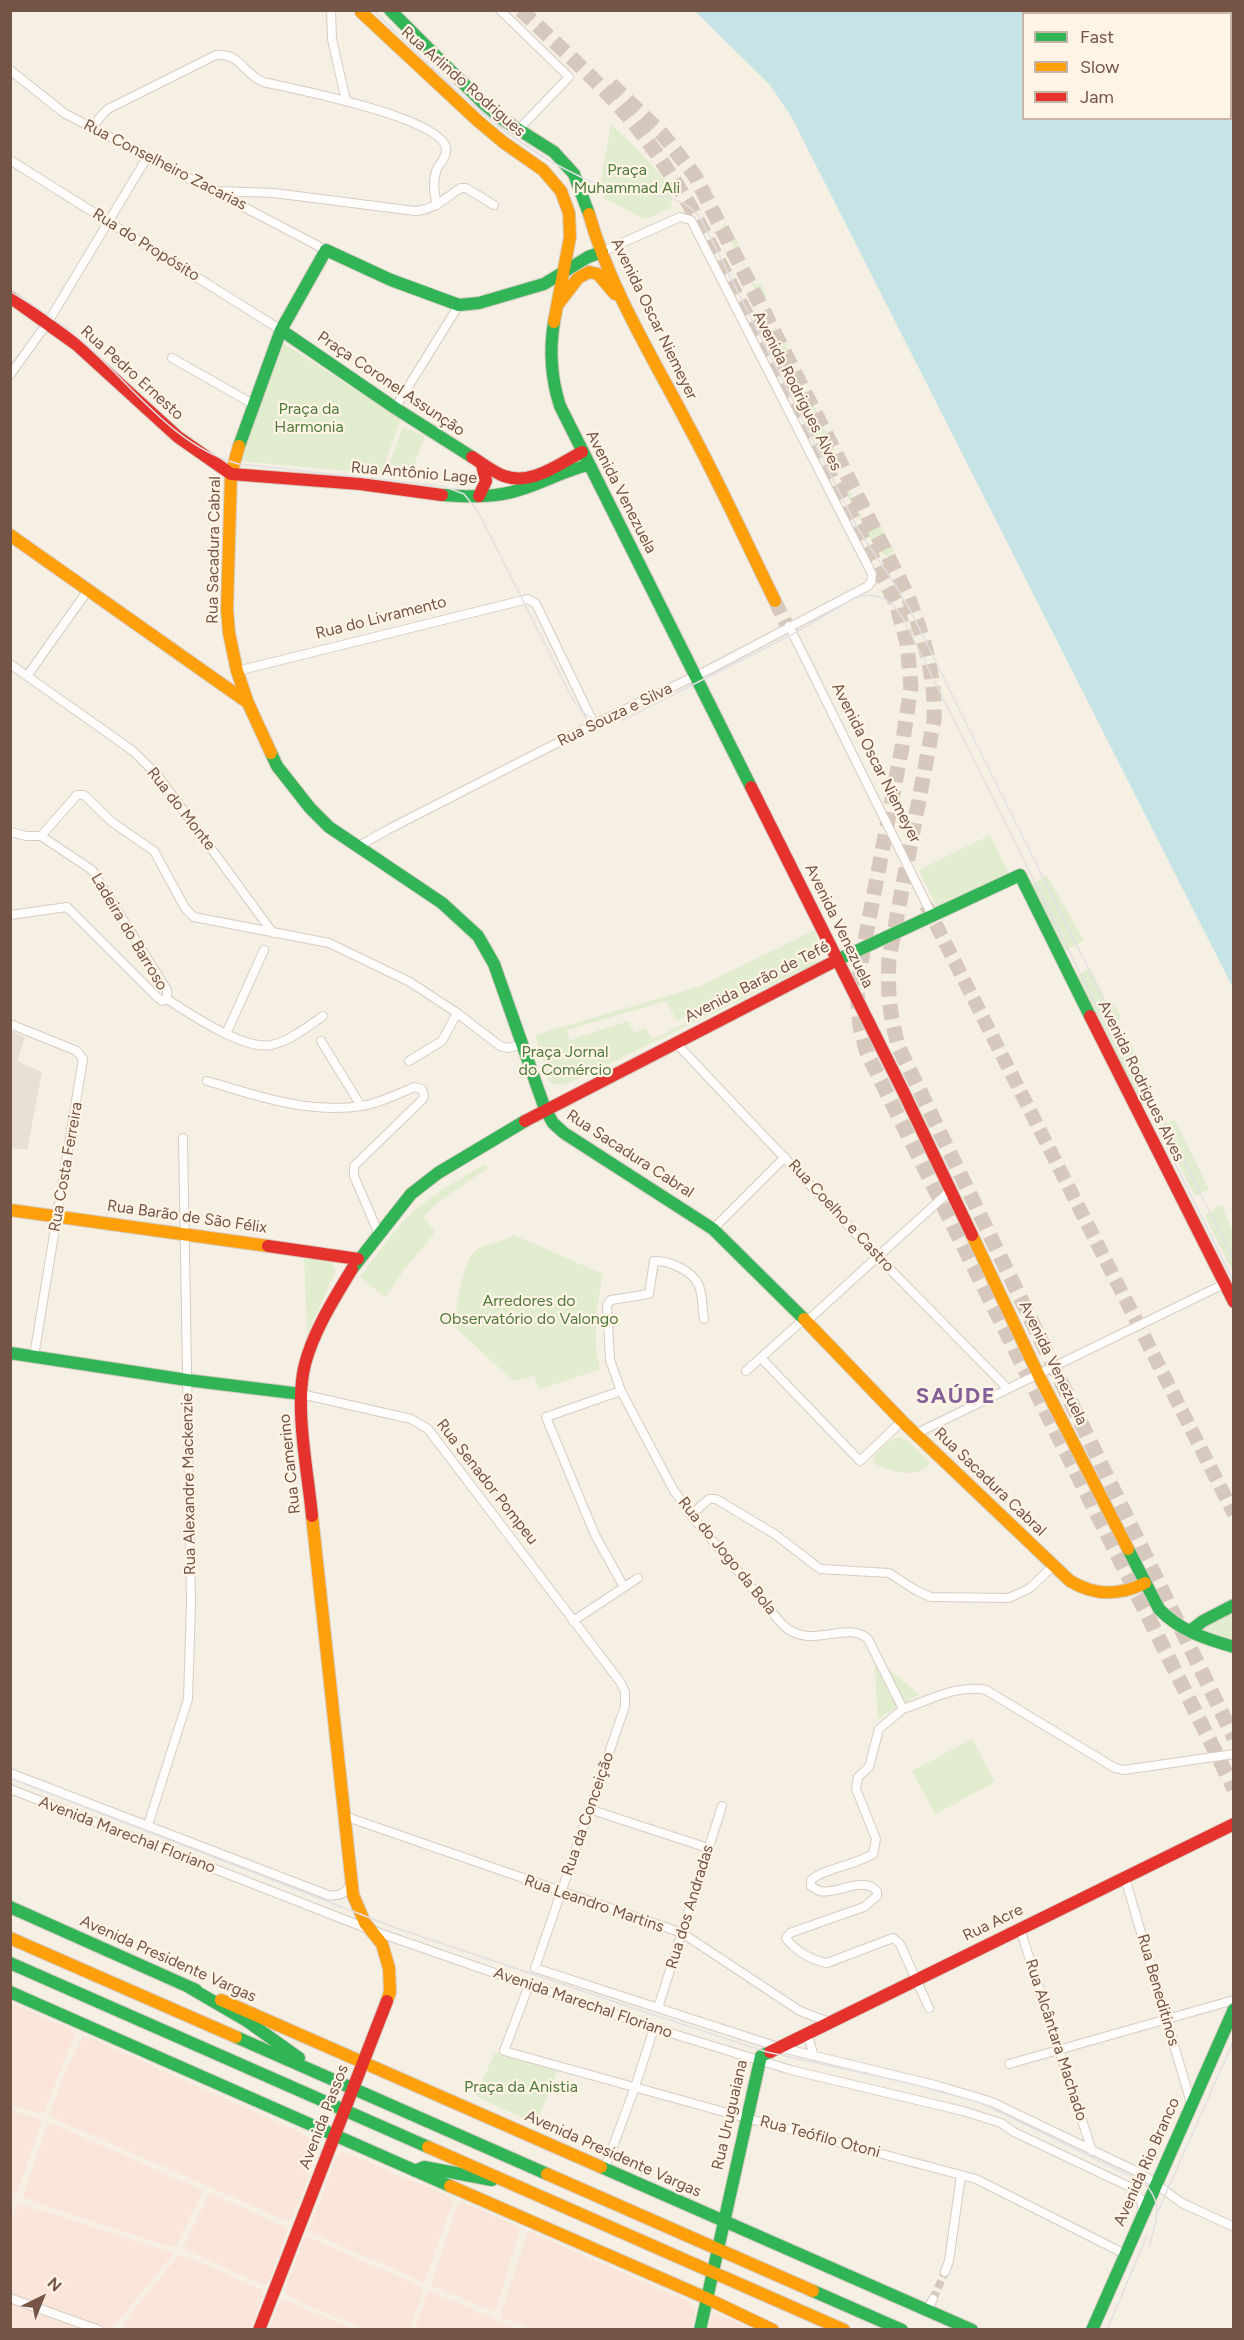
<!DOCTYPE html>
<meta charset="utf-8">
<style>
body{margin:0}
#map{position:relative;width:1244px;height:2340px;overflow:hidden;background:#f6efe4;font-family:Figtree,sans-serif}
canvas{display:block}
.frame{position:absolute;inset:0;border:12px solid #745545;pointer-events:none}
.legend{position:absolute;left:1022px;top:12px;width:210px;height:108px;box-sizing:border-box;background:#fff4e5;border:2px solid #c7b4a5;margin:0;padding:8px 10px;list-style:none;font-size:18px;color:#745545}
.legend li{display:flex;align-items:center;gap:12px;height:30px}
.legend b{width:30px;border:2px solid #c7b4a5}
.north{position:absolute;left:12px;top:2268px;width:60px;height:60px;-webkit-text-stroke:4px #fff4e5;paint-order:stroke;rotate:43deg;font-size:16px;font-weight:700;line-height:24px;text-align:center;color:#745545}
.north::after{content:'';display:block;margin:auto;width:21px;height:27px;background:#745545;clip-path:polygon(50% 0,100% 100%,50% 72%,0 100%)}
</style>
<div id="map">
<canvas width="1244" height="2340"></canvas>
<div class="frame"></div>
<ul class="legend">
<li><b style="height:8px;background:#30b455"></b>Fast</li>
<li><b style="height:8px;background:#ff9f0a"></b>Slow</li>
<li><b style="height:8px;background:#e5322d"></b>Jam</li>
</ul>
<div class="north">N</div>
</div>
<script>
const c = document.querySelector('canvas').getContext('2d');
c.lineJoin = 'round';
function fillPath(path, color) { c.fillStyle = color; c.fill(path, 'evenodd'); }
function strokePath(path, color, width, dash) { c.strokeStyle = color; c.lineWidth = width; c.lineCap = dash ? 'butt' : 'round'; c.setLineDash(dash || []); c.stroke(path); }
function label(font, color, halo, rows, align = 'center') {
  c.font = font + ' Figtree,sans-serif'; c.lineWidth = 4.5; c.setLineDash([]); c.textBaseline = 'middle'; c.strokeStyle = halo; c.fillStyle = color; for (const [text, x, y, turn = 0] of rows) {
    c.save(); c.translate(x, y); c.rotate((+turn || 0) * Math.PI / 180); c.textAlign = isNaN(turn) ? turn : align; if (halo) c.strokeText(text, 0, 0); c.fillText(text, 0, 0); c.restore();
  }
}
const commercial = new Path2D(`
 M11 2003 72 2030 75 2034 43 2114 11 2105Z
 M83 2036 93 2039 308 2136 315 2148 316 2156 292 2219 285 2220 51 2117 50 2113 62 2080Z
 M11 2110 40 2120 42 2122 16 2194 11 2193Z
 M51 2123 201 2190 202 2193 176 2246 171 2247 145 2239 25 2198 23 2195 47 2126Z
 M342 2151 451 2197 453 2201 424 2282 312 2233 309 2230 337 2155Z
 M210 2193 288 2229 268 2284 264 2285 183 2248Z
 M462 2202 517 2226 520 2229 495 2312 431 2285 458 2204Z
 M23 2205 171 2252 172 2255 116 2324 107 2328 11 2293V2219L18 2206Z
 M528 2231 689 2302 695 2310 692 2329H530L502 2317 501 2313Z
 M308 2237 421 2287 423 2291 410 2329H364L287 2296 285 2289 304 2239Z
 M180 2254 262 2290 263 2296 250 2329H122L130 2314Z
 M430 2292 455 2302 517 2329H415L427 2293Z
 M283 2300H285L353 2329H269L279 2304Z
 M10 2301 88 2329H11Z
 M713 2312H714L752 2329H708Z`);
const industrial = new Path2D(`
 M11 1031 25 1037 17 1061 42 1072 27 1150 13 1148 11 1157Z`);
const green = new Path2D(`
 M611 124C633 146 656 166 673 193L671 208 647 219 642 218 606 199 599 192Z
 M725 223 739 243 735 247 755 285 761 283 766 296 761 302 723 225Z
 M776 327 791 355 778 360 766 337Z
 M284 344 401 418 381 474 239 461Z
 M795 366 803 384 800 388 808 404 812 401 841 464 833 470 782 368Z
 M403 427 425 436 410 476 388 467Z
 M852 480 855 485 849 491 867 528 880 525 894 550 890 555 886 556 876 548 841 485 843 481Z
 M990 835 1010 876 937 908 919 870Z
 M1047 876 1084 940 1064 952 1031 884Z
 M814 930 822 952 817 963 565 1085 551 1084 547 1079 535 1035 701 986ZM666 1001 677 1021 692 1013 695 1018 652 1040 646 1028 634 1033 628 1021 570 1040 567 1030Z
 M1090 968 1108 1005 1114 1004 1121 1018 1117 1021 1125 1039 1129 1038 1154 1097 1141 1106 1076 976Z
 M1175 1120 1209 1189 1195 1196 1159 1125Z
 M485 1164 488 1168 440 1201 423 1217 434 1230 433 1235 404 1270 385 1298 360 1277C377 1255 393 1230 414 1211 435 1192 461 1179 485 1164Z
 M1217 1206H1222L1233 1232V1273L1205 1216Z
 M514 1235 603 1274C597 1304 592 1339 600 1369L539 1390 534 1376 513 1381 454 1326C457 1308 462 1256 479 1248 491 1242 503 1243 514 1235Z
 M304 1256 328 1258 336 1271 307 1334Z
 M898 1437 908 1441 931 1464C914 1480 893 1472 875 1464L873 1459C878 1450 888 1441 898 1437Z
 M1233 1607V1645L1191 1631Z
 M874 1657 919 1694 878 1719Z
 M972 1739 995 1782 935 1814 912 1771Z
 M502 2052 558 2069 536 2124 476 2096 494 2054Z`);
const water = new Path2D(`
 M695 11H1233V988L791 116 770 85ZM1024 14H1230V118H1024Z`);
const streetTunnel = new Path2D(`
 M933 2299 945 2272`);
const primaryTunnel = new Path2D(`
 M775 601 793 638
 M926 905 1234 1514`);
const highwayTunnel = new Path2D(`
 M521 10C556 44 594 77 626 114 650 142 670 173 689 204L896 603 907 643 911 687 902 747 863 951 857 992 860 1027 867 1053 1234 1789
 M611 84 663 135 695 176 907 594C923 635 936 676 934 720L889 959C887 991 890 1018 899 1048L1234 1738`);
const street = new Path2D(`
 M331 10 332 39 346 101
 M500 10 569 77 518 130
 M10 70 64 113 326 250
 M92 128 101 116 108 109 216 55C240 53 243 73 263 82 294 89 440 117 446 148 447 157 441 161 437 169 432 181 434 193 437 205
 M10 160 281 330
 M216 191 274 193 415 211C434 210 445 198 461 188H466L494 205
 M172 358 253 404
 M10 375 48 322 148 156
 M395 408 459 305
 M789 626 932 915
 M10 664 133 751 158 776 273 933
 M237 671 528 599 536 604 594 724
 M27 676 88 590
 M10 832 26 836H41L92 870 167 990V999L163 1001 158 998 67 907 10 915
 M41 836 77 795H84L112 822 154 851 185 908 194 917 329 943 410 982 457 1013 500 1046 508 1048 521 1045
 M357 847 389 829 594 724 710 669 868 586 871 582 872 574 691 220 680 217 602 252
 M167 999C190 1014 243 1050 271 1045 290 1041 307 1027 323 1016
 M10 1024 77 1051 83 1059 34 1356
 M226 1034 264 950
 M321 1041 361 1106
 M676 1043 878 1257 1007 1388
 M409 1061 442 1041 457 1013
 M207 1081C257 1096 308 1114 362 1106 380 1103 398 1094 414 1087L422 1089 424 1096 422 1100 354 1166V1176L378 1232
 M713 1229 785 1157
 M704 1319C702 1309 703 1295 699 1286 693 1271 669 1260 654 1261L649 1294 611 1300 607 1305 610 1360 621 1391 673 1489 691 1515 781 1623C809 1653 845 1619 868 1639L903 1709 879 1729 869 1767 858 1777 856 1789 876 1839 873 1854C853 1866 825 1868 811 1880V1886C814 1888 817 1890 820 1891 838 1895 862 1875 877 1891V1896L864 1907 790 1933 786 1938C795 1951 811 1960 827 1963L893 1938 900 1944 929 2008
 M807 1321 951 1190
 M761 1358 860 1461 902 1421
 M746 1371 804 1319
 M621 1391 546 1417 595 1535 624 1587
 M301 1394 411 1419 428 1429 621 1683 625 1692V1706L535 1968 778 2047 939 2086 992 2102 1142 2174 1182 2203 1234 2227
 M915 1434 1224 1284
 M691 1515 709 1499H716L776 1535 820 1569 889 1573 917 1591 931 1597 1009 1598 1030 1588 1053 1566
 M573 1621 638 1578
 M903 1709C930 1700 958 1684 986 1690L1115 1768 1124 1770 1234 1754
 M10 1773 328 1895C340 1897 345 1893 352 1883
 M10 1789 371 1930 529 1985 654 2028 791 2070 963 2111 1001 2123 1014 2132 1132 2188 1141 2200 1143 2212
 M589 1809 708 1848
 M344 1816 682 1933 800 2011 829 2022
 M148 1825 188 1699 191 1604 183 1138
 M1125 1878 1191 2103
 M1020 1929 1092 2151
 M529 1985 504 2051 746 2118 961 2175 976 2179 1125 2254
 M658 2008 722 1806
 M807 2034 814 2056
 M1009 2064 1234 2000
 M605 2168 635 2087 654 2028
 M945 2272 949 2261 961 2175
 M10 2298 99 2330
 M928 2309 933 2299`);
const fast = new Path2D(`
 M390 10 484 104 502 119 554 152 574 174 589 214
 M554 322C549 352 551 378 560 406L751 787
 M281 330 395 408 472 457
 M239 446 281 330 326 250 391 280 459 305 479 303 544 284 588 257 602 252
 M442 495C468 497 497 498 522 489 545 482 565 470 589 465
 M271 753 277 766 310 808 329 827 442 903 478 936 494 964 545 1109
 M837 960 1020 875 1090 1016
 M545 1109 553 1123 564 1133 713 1229 804 1319
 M352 1269 411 1194 438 1173 525 1121
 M10 1353 187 1380 301 1394
 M1128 1549 1159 1609C1180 1631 1206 1639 1234 1647
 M1190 1631 1203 1621 1234 1605
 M10 1907 196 1990
 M10 1963 428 2147
 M187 1986 247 2021 299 2058
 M10 1992 450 2186
 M236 2037 547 2174
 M601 2167 972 2330
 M415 2171 424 2167 492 2180
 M813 2291 902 2330
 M700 2330 761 2056 770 2052
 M1092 2330 1234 2009`);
const slow = new Path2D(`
 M361 12 478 121 503 142 543 170 561 191 569 213 570 237 554 322
 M589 214C610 289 652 356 688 425 719 482 746 542 775 601
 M559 303 578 278 589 272 598 274 615 294
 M239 446 231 474 227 609 229 633 237 671 248 703 271 753
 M10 535 247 702
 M10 1210 268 1246
 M972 1235 1038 1374 1128 1549
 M804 1319 902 1421 1070 1581C1095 1596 1119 1596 1145 1583
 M312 1516 353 1895 365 1923 382 1944 389 1968 390 1992 387 2001
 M10 1938 236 2037
 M221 2000 601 2167
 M428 2147 844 2330
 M547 2174 813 2291
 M450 2186 706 2298 773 2330`);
const jam = new Path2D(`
 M10 297 77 345 178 437 231 474 360 484 442 495
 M472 457C482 463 493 472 504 476 531 486 559 464 582 452
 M479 496 486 481 482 465
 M751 787 904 1093 972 1235
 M1090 1016 1234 1302
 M525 1121 837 960
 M268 1246 358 1259
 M312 1516C308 1472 294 1407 305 1364 314 1330 334 1299 352 1269
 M770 2052 1234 1824
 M259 2330 387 2001`);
const tram = new Path2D(`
 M373 10C436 71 496 136 575 174 588 181 600 186 614 189 645 195 681 191 701 219L858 529 897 588 910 610 1234 1261
 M10 291C36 307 62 323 85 344 132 385 175 448 239 464L443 486 464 494 479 513 572 698C584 719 601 726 625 719L793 634 856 597 870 595 883 598 893 605 904 620 1234 1282
 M10 1778 396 1928 636 2009 767 2052 908 2083 981 2103 1143 2182C1165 2203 1156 2220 1149 2247
 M1158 2211 1234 2040
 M1107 2330 1147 2236`);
const streetNames = [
 ["Rua Arlindo Rodrigues",463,82,41],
 ["Rua Conselheiro Zacarias",165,165,27],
 ["Rua do Propósito",146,245,32],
 ["Avenida Oscar Niemeyer",654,319,64],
 ["Rua Pedro Ernesto",132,373,42],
 ["Praça Coronel Assunção",391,384,34],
 ["Avenida Rodrigues Alves",797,391,63],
 ["Rua Antônio Lage",414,473,5],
 ["Avenida Venezuela",621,492,63],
 ["Rua Sacadura Cabral",214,550,-89],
 ["Rua do Livramento",381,618,-14],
 ["Rua Souza e Silva",615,715,-26],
 ["Avenida Oscar Niemeyer",876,763,63],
 ["Rua do Monte",181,809,52],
 ["Avenida Venezuela",839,926,64],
 ["Ladeira do Barroso",129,932,59],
 ["Avenida Barão de Tefé",757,982,-27],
 ["Avenida Rodrigues Alves",1141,1081,64],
 ["Rua Sacadura Cabral",630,1154,33],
 ["Rua Costa Ferreira",66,1167,-80],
 ["Rua Coelho e Castro",841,1216,47],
 ["Rua Barão de São Félix",187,1217,8],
 ["Avenida Venezuela",1053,1363,64],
 ["Rua Camerino",290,1464,-96],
 ["Rua Senador Pompeu",487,1482,52],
 ["Rua Sacadura Cabral",990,1482,44],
 ["Rua Alexandre Mackenzie",189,1484,-91],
 ["Rua do Jogo da Bola",727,1556,51],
 ["Rua da Conceição",588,1814,-71],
 ["Avenida Marechal Floriano",127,1835,21],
 ["Rua Leandro Martins",594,1904,19],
 ["Rua dos Andradas",690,1907,-73],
 ["Rua Acre",993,1923,-26],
 ["Avenida Presidente Vargas",168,1959,24],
 ["Rua Beneditinos",1158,1990,74],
 ["Avenida Marechal Floriano",583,2003,19],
 ["Rua Alcântara Machado",1056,2040,72],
 ["Rua Uruguaiana",730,2115,-77],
 ["Avenida Passos",324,2117,-69],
 ["Rua Teófilo Otoni",820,2137,15],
 ["Avenida Presidente Vargas",613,2154,24],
 ["Avenida Rio Branco",1147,2162,-66]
];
const parkNames = [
 ["Praça",627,170],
 ["Muhammad Ali",627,188],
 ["Praça da",309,409],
 ["Harmonia",309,427],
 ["Praça Jornal",565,1052],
 ["do Comércio",565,1070],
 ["Arredores do",529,1301],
 ["Observatório do Valongo",529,1319],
 ["Praça da Anistia",521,2087]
];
const districtNames = [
 ["SAÚDE",956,1397]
];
fillPath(commercial, '#fbe5d9');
fillPath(industrial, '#e8dfd5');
fillPath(green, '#e1edce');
fillPath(water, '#c6e4e6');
strokePath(streetTunnel, '#d6c8bc', 8, [8, 4]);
strokePath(primaryTunnel, '#d6c8bc', 14, [14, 7]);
strokePath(highwayTunnel, '#d6c8bc', 15, [15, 8]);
strokePath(street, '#d7ccc3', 10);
strokePath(fast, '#d6cbc1', 14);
strokePath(slow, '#d6cbc1', 14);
strokePath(jam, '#d6cbc1', 14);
strokePath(street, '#fefdfb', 8);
strokePath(fast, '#30b455', 12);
strokePath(slow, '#ff9f0a', 12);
strokePath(jam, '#e5322d', 12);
strokePath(tram, '#e3e0e3', 1.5);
label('16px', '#745545', '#fff4e5', streetNames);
label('16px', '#507a3c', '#fff4e5', parkNames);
c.letterSpacing = '1.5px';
label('bold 22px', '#846098', '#fff4e5', districtNames);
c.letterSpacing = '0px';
</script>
